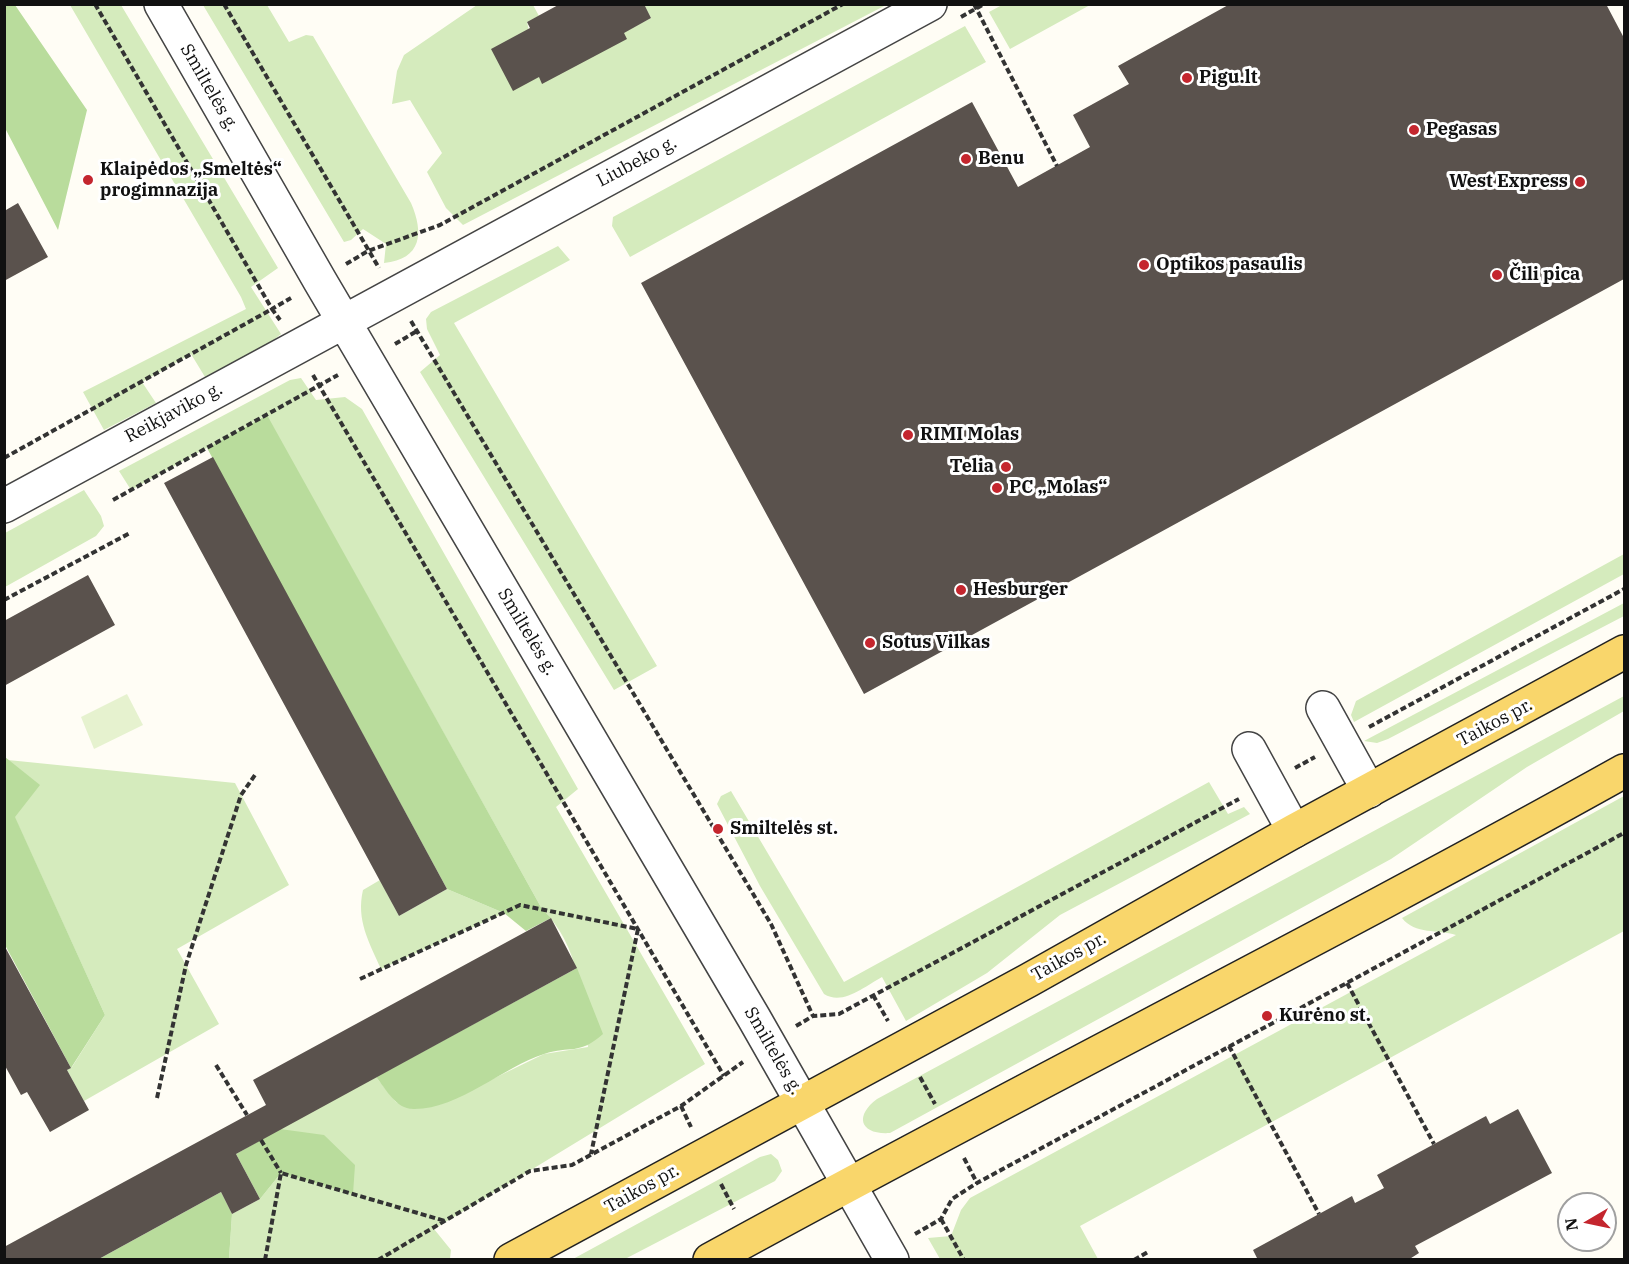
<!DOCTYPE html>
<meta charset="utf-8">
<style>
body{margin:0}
#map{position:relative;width:1629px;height:1264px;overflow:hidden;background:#fffdf5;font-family:"IBM Plex Serif",serif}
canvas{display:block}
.frame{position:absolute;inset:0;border:6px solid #111;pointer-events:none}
.north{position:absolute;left:1557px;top:1192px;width:60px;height:60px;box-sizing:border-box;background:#fff;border:2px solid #a0a0a0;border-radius:50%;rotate:261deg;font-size:16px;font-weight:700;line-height:24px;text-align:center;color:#111}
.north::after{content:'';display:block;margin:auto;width:21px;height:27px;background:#c4262e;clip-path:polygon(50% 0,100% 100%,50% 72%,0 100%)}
</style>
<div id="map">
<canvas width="1629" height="1264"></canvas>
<div class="frame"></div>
<div class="north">N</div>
</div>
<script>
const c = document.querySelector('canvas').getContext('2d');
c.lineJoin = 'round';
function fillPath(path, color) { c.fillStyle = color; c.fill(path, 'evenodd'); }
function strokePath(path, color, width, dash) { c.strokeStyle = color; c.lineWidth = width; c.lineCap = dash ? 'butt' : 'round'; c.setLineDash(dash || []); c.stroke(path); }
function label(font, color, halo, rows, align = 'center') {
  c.font = font + ' "IBM Plex Serif",serif'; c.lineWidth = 6; c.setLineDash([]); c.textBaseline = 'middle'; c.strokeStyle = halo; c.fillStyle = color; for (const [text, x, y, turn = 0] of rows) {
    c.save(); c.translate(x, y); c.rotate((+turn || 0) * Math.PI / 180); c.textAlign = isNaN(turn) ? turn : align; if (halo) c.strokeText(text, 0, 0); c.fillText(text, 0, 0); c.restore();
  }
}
const green = new Path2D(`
 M70 5H121L278 268 251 287 281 334 270 343 205 377 191 354 142 382 156 403 104 430 83 392 246 309 241 297Z
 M203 5H267L289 42 306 35 313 36 411 203C424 233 422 259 384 263L386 244 363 229 351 240 344 242Z
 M477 5H533L539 16 527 22 539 77 651 18 644 5H886L463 225 446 208 427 172 442 153 410 100 392 104 397 71 404 55Z
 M1002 5V4L1090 5 1010 49 989 12Z
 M965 26 986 62 630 257 612 226 613 217Z
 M558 246 570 260 454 323 657 666 614 690 420 372 440 355 427 329 426 319 431 312Z
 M301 378 316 400 345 397 362 409 578 789 556 807 705 1064 434 1229 451 1250 450 1259H229L232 1214 260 1199 281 1173 280 1129 376 1077 396 1102 412 1109 441 1104 544 1054 588 1047C582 998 580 946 542 909L266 415 131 490 119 471 290 380Z
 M84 490 101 516 104 526 96 536 5 587V533Z
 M1624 554V574L1354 722 1351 715 1356 701Z
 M1624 603V616L1388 739 1377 743 1364 741Z
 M1624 696V711L1527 767 1391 859 890 1133C860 1135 854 1116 877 1099Z
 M8 760 235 783 289 885 177 949 219 1024 84 1101 67 1070 72 1067 105 1015 14 816Z
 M1209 782 1228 814 1244 807 1250 814 1060 915 987 973 906 1021 882 977C865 986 843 1006 824 994L760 886 717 804 721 796 731 791 844 982Z
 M1624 796V931L1080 1226 1098 1259H940L928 1238 951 1236 961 1210 970 1198 1456 935C1438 929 1415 935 1402 918Z
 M380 880 399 916 447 889 504 913 381 969C369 942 356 920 363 890Z
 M771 1154 778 1160 782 1171 775 1181 625 1259H573L760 1157Z`);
const forest = new Path2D(`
 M4 5H15L87 110 58 230 5 128Z
 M267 415 542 909 551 918 526 931 504 913 447 889 207 448Z
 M5 757 40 785 15 817 105 1015 71 1068 5 945Z
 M577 968 603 1034C578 1056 571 1045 544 1054 503 1067 458 1110 413 1109 396 1109 386 1089 376 1077Z
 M280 1129 324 1135 355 1165 353 1194 281 1173 260 1199 236 1154Z
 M221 1192 232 1214 229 1259 97 1260Z`);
const pitch = new Path2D(`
 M127 694 143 725 94 749 81 717Z`);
const building = new Path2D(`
 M560 4H644L651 18 624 33 627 39 542 84 539 77 513 91 491 49 530 28 527 22Z
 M1230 4H1606L1624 38V279L864 694 641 283 972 102 1018 187 1090 147 1073 115 1129 84 1118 66Z
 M18 203 48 257 4 281V207L6 210Z
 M213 457 447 889 399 916 164 483Z
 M88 575 115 625 4 686V621Z
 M551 918 577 968 236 1154 260 1199 232 1214 221 1192 97 1260H4V1247L266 1105 253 1080Z
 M4 945 71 1068 67 1070 89 1110 50 1132 27 1092 21 1095 4 1064Z
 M1518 1109 1552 1173 1415 1246 1419 1253 1408 1260H1258L1253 1250 1352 1196 1355 1203 1384 1188 1377 1175 1486 1116 1490 1124Z`);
const path = new Path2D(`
 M95 4 272 309 291 298
 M224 4 379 268
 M974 4 1057 166
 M961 17 984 4
 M346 264 368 251 440 225 843 4
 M411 321 771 924 813 1016
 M395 344 417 331
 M313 375 724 1076
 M4 458 272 309 280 320
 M113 500 338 375
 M4 600 130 533
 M1369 727 1624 589
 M1295 768 1315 757
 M360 979 520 905 638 929 591 1154
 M1347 983 1434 1144
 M873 995 888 1021
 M796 1026 813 1016 839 1014 1239 799
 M1229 1046 1319 1214
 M216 1065 247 1115
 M920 1077 935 1104
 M157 1098 186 965 241 795 255 775
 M681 1106 691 1127
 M261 1140 281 1173
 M964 1158 977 1183
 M721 1184 734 1209
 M941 1219 964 1260
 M915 1234 941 1219 952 1199 977 1183 1624 833
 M265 1260 281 1173 445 1221
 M378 1260 530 1171 572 1165 681 1106 743 1062
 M1134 1260 1148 1252`);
const minor = new Path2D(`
 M161 4 320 281 754 1018 892 1260
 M4 506 930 4
 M1323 708 1369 791
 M1249 749 1294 831`);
const major = new Path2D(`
 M511 1260 1029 980 1294 831 1624 652
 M710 1260C1013 1093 1323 939 1624 771`);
const markers = [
 [1187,78,6,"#c4262e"],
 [1414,130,6,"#c4262e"],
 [966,159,6,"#c4262e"],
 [88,180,6,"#c4262e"],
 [1580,182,6,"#c4262e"],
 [1144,265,6,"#c4262e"],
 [1497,275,6,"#c4262e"],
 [908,435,6,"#c4262e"],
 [1006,467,6,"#c4262e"],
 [997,488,6,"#c4262e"],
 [961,590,6,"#c4262e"],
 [870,643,6,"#c4262e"],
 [718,829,6,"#c4262e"],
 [1267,1016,6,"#c4262e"]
];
const poiNames = [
 ["Pigu.lt",1199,78],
 ["Pegasas",1426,130],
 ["Benu",978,159],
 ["Klaipėdos „Smeltės“",100,170],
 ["progimnazija",100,191],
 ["West Express",1568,182,"right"],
 ["Optikos pasaulis",1156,265],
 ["Čili pica",1509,275],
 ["RIMI Molas",920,435],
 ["Telia",994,467,"right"],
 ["PC „Molas“",1009,488],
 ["Hesburger",973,590],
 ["Sotus Vilkas",882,643],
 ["Smiltelės st.",730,829],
 ["Kurėno st.",1279,1016]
];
const streetNames = [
 ["Smiltelės g.",209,88,60],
 ["Liubeko g.",637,162,-28],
 ["Reikjaviko g.",174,413,-28],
 ["Smiltelės g.",527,632,59],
 ["Taikos pr.",1495,723,-28],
 ["Taikos pr.",1069,957,-29],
 ["Smiltelės g.",773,1051,60],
 ["Taikos pr.",642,1189,-29]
];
fillPath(green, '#d5ebbd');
fillPath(forest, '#b9dc9c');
fillPath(pitch, '#e6f2cf');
fillPath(building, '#5a524d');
strokePath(minor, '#444', 36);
strokePath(major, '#222', 36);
strokePath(path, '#333', 4, [6, 3]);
strokePath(minor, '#fff', 33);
strokePath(major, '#f9d66b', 33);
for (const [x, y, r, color] of markers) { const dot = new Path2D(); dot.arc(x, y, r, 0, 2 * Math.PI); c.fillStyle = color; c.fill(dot); strokePath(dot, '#fff', 2); }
label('bold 18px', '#111', '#fff', poiNames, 'left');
label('18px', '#111', '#fff', streetNames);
</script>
